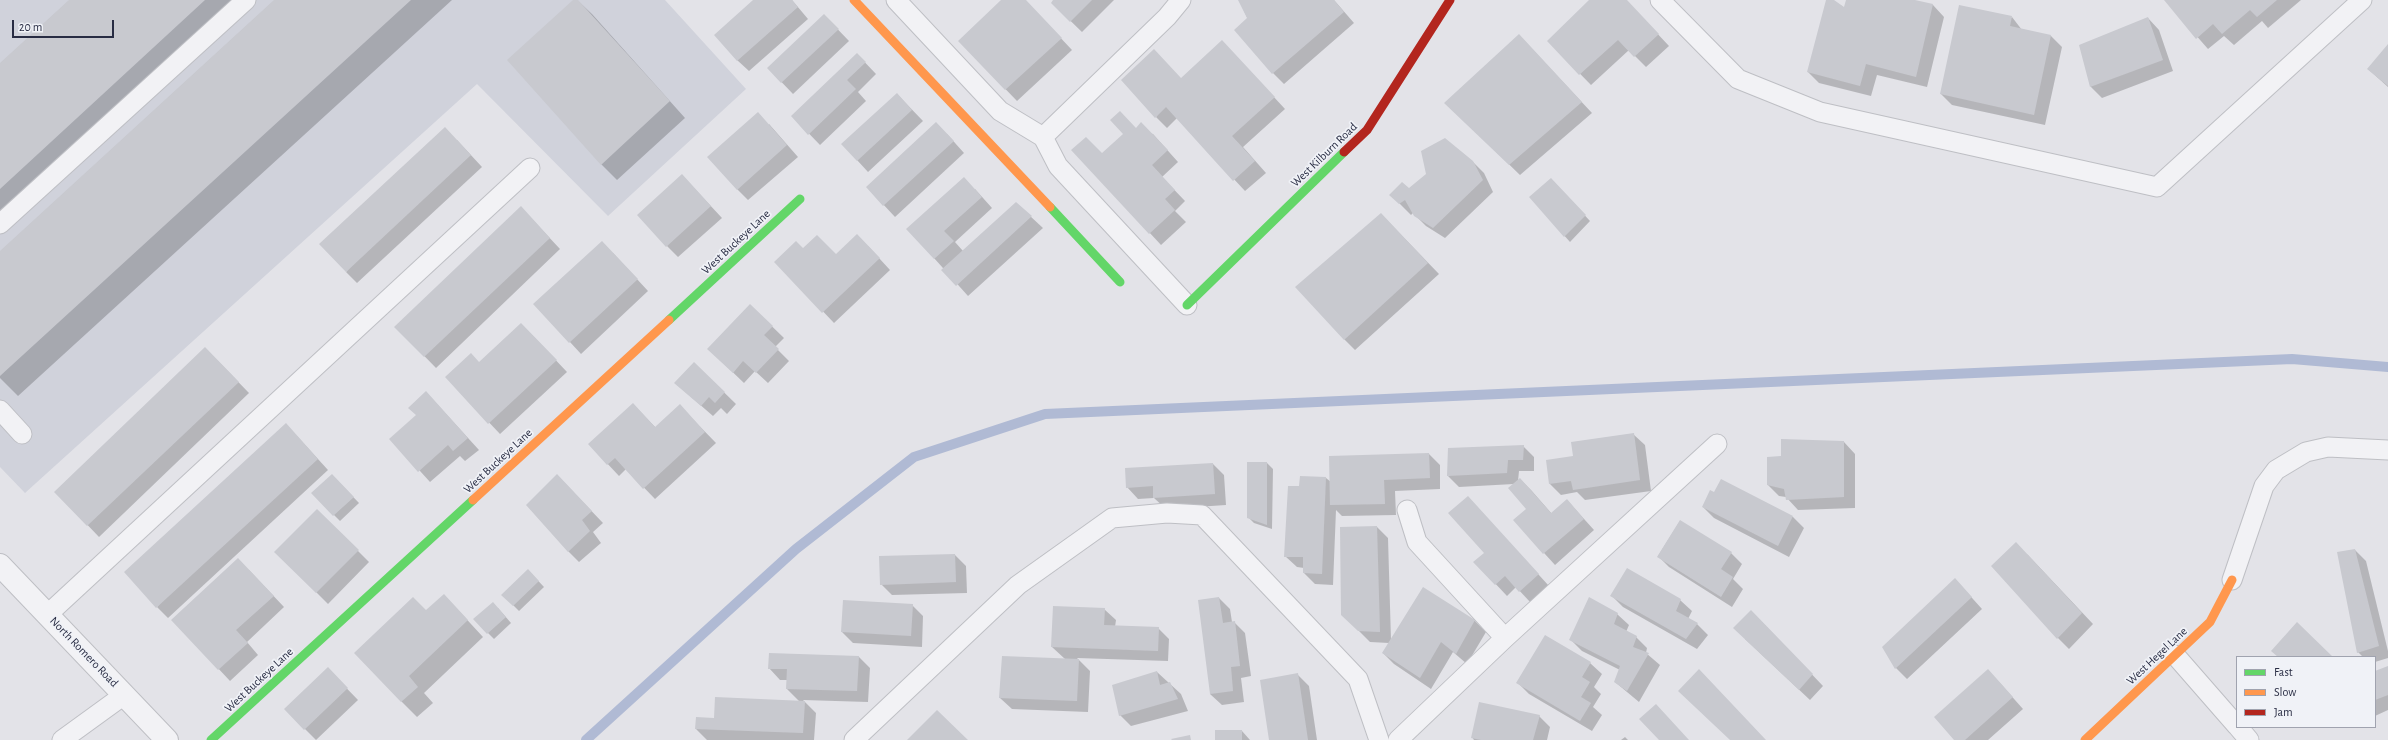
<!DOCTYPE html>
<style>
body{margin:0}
#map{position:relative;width:2388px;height:740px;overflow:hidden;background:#e3e3e8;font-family:"Alegreya Sans",sans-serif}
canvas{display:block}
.legend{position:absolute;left:2236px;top:656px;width:140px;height:72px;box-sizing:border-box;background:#f0f2f7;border:1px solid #a0a3af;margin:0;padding:5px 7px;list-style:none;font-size:12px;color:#282c43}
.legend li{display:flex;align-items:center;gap:8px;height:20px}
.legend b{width:20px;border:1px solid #a0a3af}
.scale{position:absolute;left:12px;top:20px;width:102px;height:18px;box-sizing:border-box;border:2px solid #282c43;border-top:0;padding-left:5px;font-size:12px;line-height:14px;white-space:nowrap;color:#282c43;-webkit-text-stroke:3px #f0f2f7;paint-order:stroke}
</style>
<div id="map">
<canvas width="2388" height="740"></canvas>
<ul class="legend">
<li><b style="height:5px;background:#63d668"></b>Fast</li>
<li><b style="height:5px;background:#ff974d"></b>Slow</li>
<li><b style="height:5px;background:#b3261e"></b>Jam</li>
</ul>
<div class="scale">20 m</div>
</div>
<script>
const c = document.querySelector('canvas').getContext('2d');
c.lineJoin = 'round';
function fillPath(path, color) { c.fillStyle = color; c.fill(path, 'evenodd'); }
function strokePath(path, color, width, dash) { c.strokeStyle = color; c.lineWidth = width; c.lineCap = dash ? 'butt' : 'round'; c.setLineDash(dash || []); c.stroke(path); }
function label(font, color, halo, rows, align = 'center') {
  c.font = font + ' "Alegreya Sans",sans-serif'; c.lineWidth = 3.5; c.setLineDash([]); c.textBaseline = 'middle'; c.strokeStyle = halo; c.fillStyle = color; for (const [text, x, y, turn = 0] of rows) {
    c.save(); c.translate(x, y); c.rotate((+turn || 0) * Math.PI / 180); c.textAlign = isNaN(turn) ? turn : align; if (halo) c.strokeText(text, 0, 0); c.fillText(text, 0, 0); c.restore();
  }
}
const built = new Path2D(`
 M0 0H665L746 89 608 216 477 84 25 493 0 467Z`);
const shadow = new Path2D(`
 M70 0H246L0 226V64Z
 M275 0H452L18 396 0 378V252Z
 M574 0H577L592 14 685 118 617 180 601 164Z
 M755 0H792L808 19 749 71 737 60Z
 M1003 0H1025L1072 50 1017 101 959 41Z
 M1055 0H1114L1082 32 1052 3Z
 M1239 0H1334L1354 23 1284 84 1273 73Z
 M1591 0H1626L1669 46 1646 67 1629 50 1591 85 1548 41Z
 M1827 0H1832L1845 8 1847 0H1911L1933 5 1944 17 1927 87 1877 75 1871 96 1819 83 1808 72Z
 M2165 0H2301L2268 28 2262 21 2234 45 2224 36 2208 49Z
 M824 15 849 41 793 94 768 68Z
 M2012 17 2022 30 2051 36 2062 47 2045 125 1952 105 1941 94Z
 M2148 18 2159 30 2173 71 2102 98 2091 87 2080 46Z
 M1519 35 1592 113 1520 175 1457 114Z
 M1222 41 1285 109 1243 147 1266 173 1245 191 1177 118 1167 128 1156 117 1181 79Z
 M2388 45V87L2368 69Z
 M857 54 876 74 858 92 866 101 820 145 792 116Z
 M897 94 923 121 868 172 857 160Z
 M769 124 798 157 748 200 737 189Z
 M1136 129 1153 134 1178 162 1162 177 1185 201 1175 211 1186 222 1161 245 1073 150 1102 154 1124 134Z
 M947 134 964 153 895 217 867 187Z
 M457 140 482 167 357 283 346 272Z
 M1473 162 1484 173 1493 192 1445 238 1426 226 1413 213 1411 215 1391 195 1409 190Z
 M682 175 722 218 678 257 667 246Z
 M1551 179 1590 221 1570 242 1530 197Z
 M975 189 992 208 955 242 963 251 1016 203 1043 228 968 296 908 229Z
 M1381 214 1439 274 1355 350 1344 339Z
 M532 219 560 249 436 368 396 327Z
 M868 246 890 270 834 323 776 262 803 249 836 255Z
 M613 253 648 291 581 354 535 304Z
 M750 305 784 338 775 347 789 361 768 383 755 371 744 383 720 360Z
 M532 335 567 372 500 434 446 377 479 363Z
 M217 360 249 393 99 537 56 492Z
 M694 363 736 404 727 414 721 408 713 416 675 383Z
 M437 404 479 450 465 461 460 456 430 482 391 439Z
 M633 404 656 428 680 406 716 443 655 499 626 469 619 476 589 444Z
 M1633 434 1645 445 1651 491 1585 500 1577 492 1561 495 1550 484 1547 461 1574 457Z
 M297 436 328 470 168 618 157 607Z
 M1844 442 1855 454V508L1798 510 1786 497 1779 496 1768 485 1782 457Z
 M1523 446 1534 457V471H1519L1518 481 1520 479 1531 490 1552 514 1567 500 1594 530 1555 565 1514 520 1527 509 1514 484 1459 487 1448 476Z
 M1429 454 1440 465V489L1395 491 1396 515 1342 516 1336 510 1333 585 1315 584 1304 573V568L1297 567 1285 556 1300 487 1326 478 1331 482Z
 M1267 463 1273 469 1272 529 1254 523 1248 517Z
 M1213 464 1224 475 1226 505 1166 509 1154 498 1138 499 1127 487Z
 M332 475 359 503 340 521 312 493Z
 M557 475 603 523 593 532 601 543 579 562 568 551Z
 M1468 497 1549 586 1531 603 1516 587 1507 596 1475 562 1485 553Z
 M1703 507 1793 517 1804 528 1789 557 1714 518Z
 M317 510 369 562 328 604 276 552Z
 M1680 521 1731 553 1742 564 1733 579 1743 589 1732 607 1669 567 1658 556Z
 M1377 527 1388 538 1391 640 1423 588 1475 621 1486 632 1467 664 1453 652 1431 689 1394 664 1383 653 1389 643 1370 642 1354 626Z
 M2355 550 2366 561 2388 651V658L2375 662V657H2363L2358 652Z
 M2027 554 2093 624 2069 649 2058 638Z
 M955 555 966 566 967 593 892 595 881 584Z
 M249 570 284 607 247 642 258 655 230 681 173 620Z
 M528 570 544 587 519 611 503 595Z
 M1955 579 1982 609 1907 679 1896 668 1884 647Z
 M1612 596 1680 600 1692 611 1688 619 1697 624 1708 635 1697 649 1623 607Z
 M1219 598 1230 609 1232 622H1234L1245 633 1251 676 1241 678 1244 702 1222 705 1210 694Z
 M912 605 923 616 922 647 853 643 842 632Z
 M498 608 511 623 494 639 475 620Z
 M1104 609 1116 620 1115 627 1158 628 1169 639 1168 661 1077 658 1090 671 1088 712 1012 709 1000 698 1065 659 1052 647Z
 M459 611 483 637 424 693 433 703 417 717 401 701 427 612Z
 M1617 614 1629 625 1626 632 1636 637 1647 648 1646 653 1660 665 1639 702 1615 682 1620 670 1582 651 1571 640Z
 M1762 622 1823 686 1810 700 1745 639Z
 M1545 637 1590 663 1602 674 1594 687 1601 694 1593 707 1602 715 1592 731 1529 694 1518 683Z
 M859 657 870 668 868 702 803 700 816 713 814 740H707L696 729 715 719 800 702 787 689V680H780L769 668Z
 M2388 667V710L2375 716V672Z
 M328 669 358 700 316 740 285 709Z
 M1157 672 1181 694 1188 711 1131 726 1120 715Z
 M1297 674 1309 686 1317 740H1271Z
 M1999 682 2023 709 1988 740H1956Z
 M1539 716 1550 727 1547 740H1474L1472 737Z
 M1242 731 1250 740H1216Z
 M1625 737 1628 740H1621Z`);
const stream = new Path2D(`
 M586 740 796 549 914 457 1045 414 2292 359 2388 367`);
const building = new Path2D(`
 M69 0H205L0 189V63Z
 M274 0H411L0 376V251Z
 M573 0H578L670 101 601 165 507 60Z
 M753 0H792L798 7 737 61 714 35Z
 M1001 0H1026L1062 38 1005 90 958 41Z
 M1053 0H1092L1070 22 1051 3Z
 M1238 0H1334L1344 12 1272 74 1234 30 1247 18Z
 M1589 0H1627L1659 34 1634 57 1618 40 1579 75 1547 41Z
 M1826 0H1834L1844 7 1846 0H1915L1933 4 1916 77 1866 64 1860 86 1807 72Z
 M2164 0H2277L2257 17 2250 10 2222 34 2213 24 2196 39Z
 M1959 5 2012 16 2010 26 2051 35 2034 115 1940 94Z
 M824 14 839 29 781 83 767 68Z
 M2148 17 2163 60 2090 87 2079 45Z
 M1519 34 1582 102 1509 165 1444 103Z
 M1222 40 1275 97 1232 136 1255 161 1233 181 1166 107 1155 118 1121 80 1154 49 1181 78Z
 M2388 44V86L2367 69Z
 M857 53 866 62 847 80 856 89 808 135 791 116Z
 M897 93 912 110 857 161 841 144Z
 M1120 111 1136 128 1141 122 1168 150 1152 165 1175 190 1165 199 1175 210 1149 234 1071 150 1086 137 1102 153 1123 134 1110 120Z
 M758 112 787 145 737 190 707 157Z
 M936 122 954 141 883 206 866 187Z
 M445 127 471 155 346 272 319 244Z
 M1445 138 1473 161 1483 180 1433 228 1414 216 1405 200 1399 204 1389 195 1402 182 1409 188 1426 174 1421 151Z
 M682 174 711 206 666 247 637 215Z
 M964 177 982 197 944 231 954 241 934 259 906 229Z
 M1551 178 1586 215 1564 237 1529 197Z
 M1016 202 1032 216 956 286 941 270Z
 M521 206 550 238 424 357 394 327Z
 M1381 213 1428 263 1344 340 1295 287Z
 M857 234 880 258 822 313 774 262 796 241 803 248 817 235 836 254Z
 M602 241 638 279 569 343 533 304Z
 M750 304 773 326 764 335 779 349 756 373 743 361 733 373 707 349Z
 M521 323 557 360 488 424 445 377 471 353 479 362Z
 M205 347 239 382 87 526 54 492Z
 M694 362 725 392 715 403 709 397 701 406 674 383Z
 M426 391 468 438 453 451 448 445 418 472 389 439 416 415 408 408Z
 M633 403 655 427 680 404 705 432 643 489 615 458 607 465 588 444Z
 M286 423 318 459 156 608 124 572Z
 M1634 433 1640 480 1573 490 1571 481 1549 484 1546 460 1573 456 1571 442Z
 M1781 439 1844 441V497L1786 500 1784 489 1767 485V457L1781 456Z
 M1524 445 1523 460H1508L1507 473 1447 476 1448 448Z
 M1429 453 1430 478 1384 480 1385 504 1330 505 1329 456Z
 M1247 462H1267V525L1247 518Z
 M1213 463 1215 494 1153 498V486L1126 488 1125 468Z
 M332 474 354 497 333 516 311 493Z
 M557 474 592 511 582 520 590 531 568 552 526 505Z
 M1300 476 1326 477 1322 574 1303 573V557H1284L1288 486H1299Z
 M1520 478 1551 513 1567 499 1584 519 1543 554 1513 520 1526 509 1508 488Z
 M1721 479 1793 516 1778 546 1702 507 1710 490 1714 492Z
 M1468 496 1539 574 1519 592 1505 576 1495 585 1473 562 1484 553 1448 513Z
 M317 509 359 550 316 593 274 552Z
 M1680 520 1732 552 1721 569 1733 577 1721 597 1657 557Z
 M1377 526 1380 632 1358 631 1341 615 1340 527Z
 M2016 542 2082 613 2057 639 1991 566Z
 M2355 549 2379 646 2357 653 2337 552Z
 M955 554 956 582 880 585 879 556Z
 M238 558 274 596 236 630 248 643 218 670 171 620Z
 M1627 568 1681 599 1676 611 1698 623 1686 639 1610 596Z
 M528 569 539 581 513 606 501 595Z
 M1955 578 1972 597 1895 669 1882 647Z
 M1423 587 1475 620 1456 654 1441 642 1420 678 1382 653Z
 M444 594 468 620 409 676 418 687 401 702 354 653 413 597 426 610Z
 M1219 597 1223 623 1235 621 1240 666 1231 667 1233 691 1210 694 1198 600Z
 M1589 597 1618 613 1614 624 1637 636 1633 647 1649 653 1627 691 1614 682 1620 666 1569 640Z
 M843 600 913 604 911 636 841 632Z
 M493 602 506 617 487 634 473 619Z
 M1053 606 1105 608 1104 625 1159 627 1158 651 1051 647Z
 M1751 610 1813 674 1799 690 1733 628Z
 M2297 622 2333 657H2278L2271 651Z
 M1545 635 1591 662 1582 677 1590 682 1581 697 1591 703 1580 721 1516 683Z
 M769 653 859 656 857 691 786 689 787 669H768Z
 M1002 656 1079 659 1077 701 999 698Z
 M2388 666V695L2375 700V671Z
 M328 667 348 688 304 730 284 709Z
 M1699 669 1766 740H1730L1678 691Z
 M1988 669 2013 697 1965 740H1954L1934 717Z
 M1157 671 1160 685 1170 682 1178 699 1119 716 1112 685Z
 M1298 673 1308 740H1269L1260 680Z
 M715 697 805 701 803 733 695 729 696 717 714 718Z
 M1479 702 1540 715 1533 740H1481L1471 738Z
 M1656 704 1689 740H1659L1639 719Z
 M937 710 968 740H907Z
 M1215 730H1242V740H1215Z
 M1190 735 1191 740H1172L1171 739Z`);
const lane = new Path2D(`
 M896 0 1000 111 1043 137
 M1181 0 1167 17 1043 137 1058 166 1187 305
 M1660 0 1738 79 1820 112 2157 187 2362 0
 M0 224 246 0
 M0 410 22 434
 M1407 510 1417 542 1505 638
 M2232 580 2264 486 2276 470 2306 452 2328 447 2388 450
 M47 615 530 168
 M2175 655 2237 726
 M2238 727 2249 740
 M62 740 124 695
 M854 740 1018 585 1112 518 1167 513 1202 515 1358 679 1379 740
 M1398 740 1505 638 1717 444`);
const street = new Path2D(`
 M0 565 167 740`);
const fast = new Path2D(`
 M1050 207 1120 282
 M1187 305 1344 152
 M669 320 800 199
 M211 740 473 500`);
const slow = new Path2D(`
 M854 0 1050 207
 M473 500 669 320
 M2085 740 2210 622 2232 580`);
const jam = new Path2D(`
 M1344 152 1367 130 1450 0`);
const streetNames = [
 ["West Kilburn Road",1324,155,-44],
 ["West Buckeye Lane",736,242,-43],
 ["West Buckeye Lane",498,461,-43],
 ["North Romero Road",84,652,46],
 ["West Hegel Lane",2157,656,-43],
 ["West Buckeye Lane",259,680,-43]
];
fillPath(built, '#d0d2db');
fillPath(shadow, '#0003');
strokePath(stream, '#b0bad4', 10);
fillPath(building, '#c8c9cf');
strokePath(lane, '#bebfc4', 21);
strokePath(street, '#bebfc4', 24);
strokePath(lane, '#f2f2f5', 19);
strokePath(street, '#f2f2f5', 22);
strokePath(fast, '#63d668', 9);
strokePath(slow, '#ff974d', 9);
strokePath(jam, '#b3261e', 9);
label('12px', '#282c43', '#f0f2f7', streetNames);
</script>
